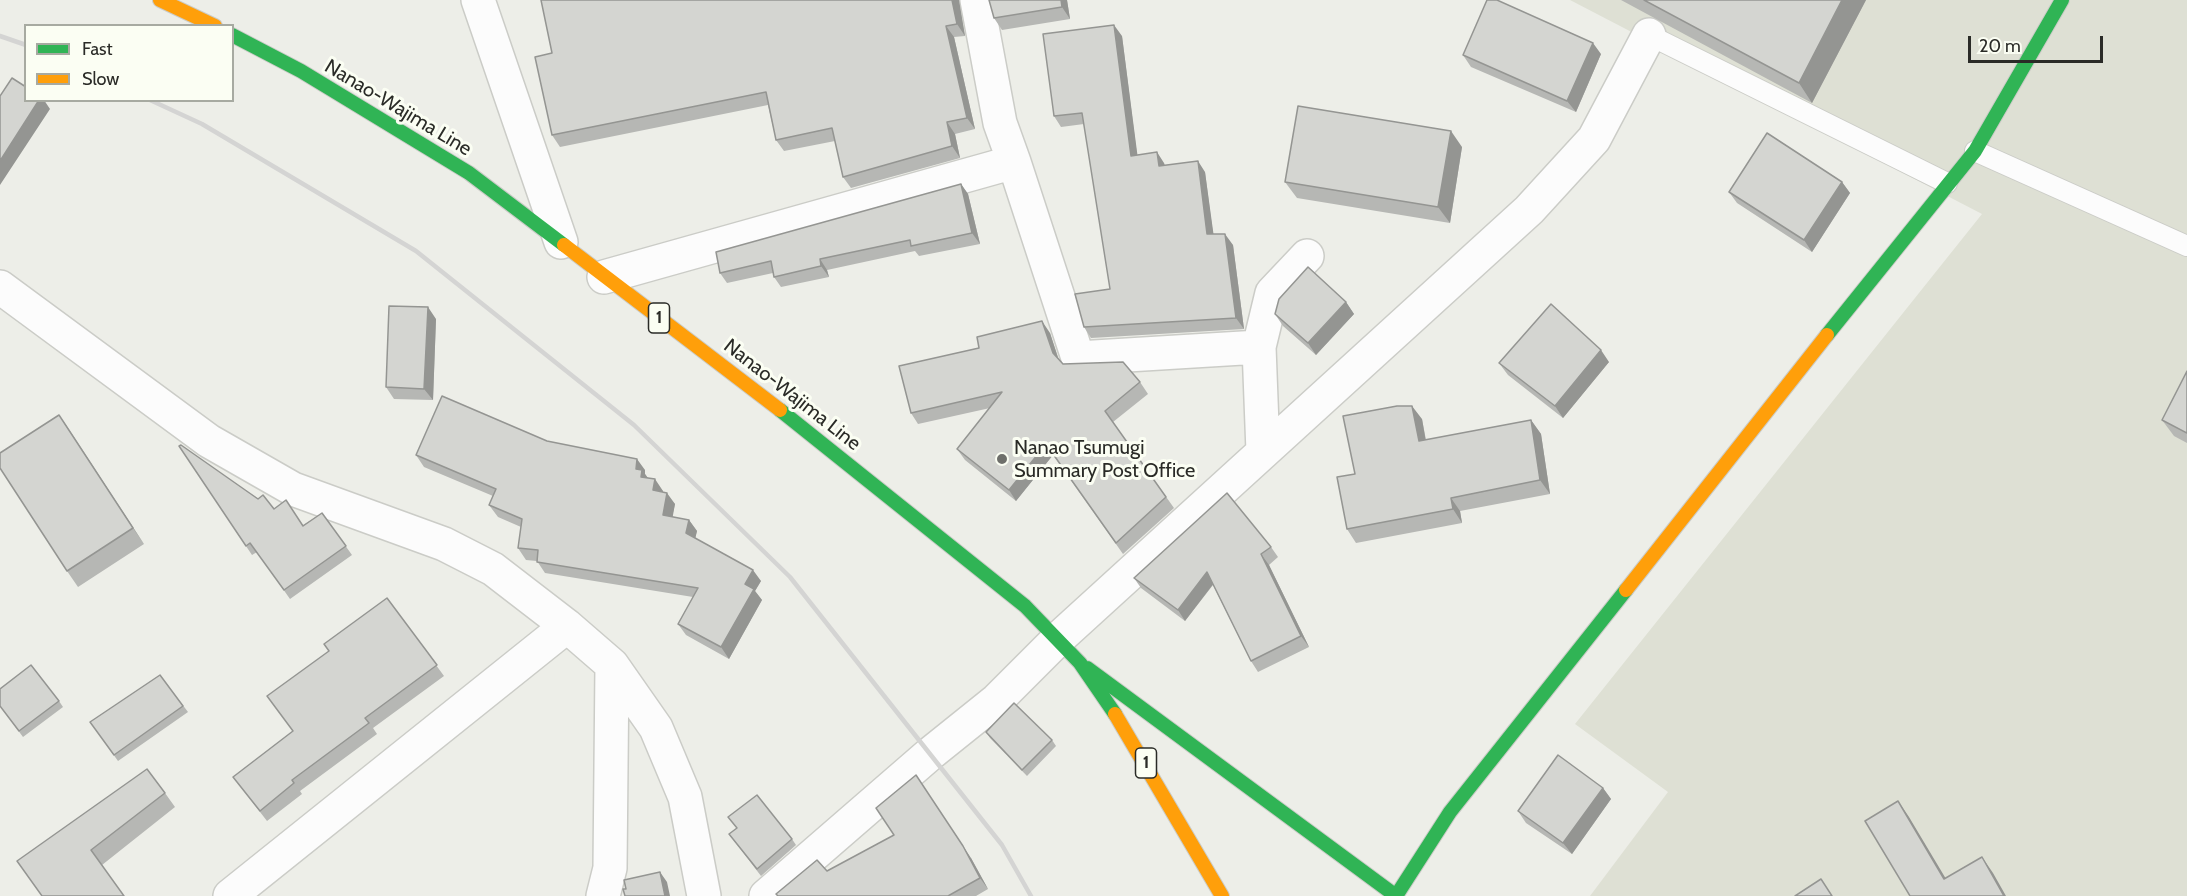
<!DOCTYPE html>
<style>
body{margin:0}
#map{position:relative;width:2187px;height:896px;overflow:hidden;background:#edeee8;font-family:Cabin,sans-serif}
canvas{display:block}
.legend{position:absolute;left:24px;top:24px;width:210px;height:78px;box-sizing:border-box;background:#fbfef3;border:2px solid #a7aaa1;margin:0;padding:8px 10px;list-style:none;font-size:18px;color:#2a2b27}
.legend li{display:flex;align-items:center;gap:12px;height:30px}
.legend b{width:30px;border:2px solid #a7aaa1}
.scale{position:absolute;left:1968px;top:36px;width:135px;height:27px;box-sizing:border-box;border:3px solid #2a2b27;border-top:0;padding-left:8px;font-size:18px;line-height:21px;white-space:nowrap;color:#2a2b27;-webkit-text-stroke:4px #fbfef3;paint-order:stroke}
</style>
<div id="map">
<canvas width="2187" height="896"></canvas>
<ul class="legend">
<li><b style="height:8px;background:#30b455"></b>Fast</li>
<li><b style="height:8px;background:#ff9f0a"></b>Slow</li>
</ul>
<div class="scale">20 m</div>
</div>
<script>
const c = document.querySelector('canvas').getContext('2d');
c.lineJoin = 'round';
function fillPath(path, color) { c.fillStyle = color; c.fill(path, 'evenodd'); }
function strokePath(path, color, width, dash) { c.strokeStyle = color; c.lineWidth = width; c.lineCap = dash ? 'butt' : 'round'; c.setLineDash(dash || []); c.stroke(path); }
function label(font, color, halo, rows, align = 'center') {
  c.font = font + ' Cabin,sans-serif'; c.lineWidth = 6; c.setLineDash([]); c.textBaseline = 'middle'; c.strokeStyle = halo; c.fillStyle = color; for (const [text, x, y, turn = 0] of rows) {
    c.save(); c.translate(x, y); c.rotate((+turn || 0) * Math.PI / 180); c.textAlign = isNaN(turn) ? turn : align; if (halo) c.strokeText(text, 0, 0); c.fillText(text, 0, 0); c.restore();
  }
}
const built = new Path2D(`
 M1570 0H2187V896H1590L1668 792 1575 724 1982 214Z`);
const lane = new Path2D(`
 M1649 35 1947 183
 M1975 151 2187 246`);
const street = new Path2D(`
 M478 0 561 242
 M1014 162 1078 358 1259 347
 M604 277 1014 162 1000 123 977 0
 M0 287 209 441 293 489 444 544 493 569 567 626 612 665 656 728 685 797 704 896
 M1263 452 1259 347 1272 293 1307 256
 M230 896 567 626
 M603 896 610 868 612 665
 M766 896 931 753 997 700 1058 639 1529 210 1594 139 1649 35`);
const fast = new Path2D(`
 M232 35 301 71 469 173 564 245
 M1827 335 1975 151 2062 0
 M780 410 1025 606 1080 663 1115 714
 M1087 668 1396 896
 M1396 896 1450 812 1626 590`);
const slow = new Path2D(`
 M160 0 215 26
 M564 245 780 410
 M1626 590 1827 335
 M1115 714 1222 896`);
const rail = new Path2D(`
 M0 36 26 45
 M150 100 202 124 416 251 634 425 790 577 1002 845 1031 896`);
const wall = new Path2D(`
 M989 0H1067L1070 19 1002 30 994 18Z
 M1621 0H1866L1812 103Z
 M959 3 965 36 954 37 975 129 955 134 960 158 851 188 843 177 835 141 784 151 776 140 768 105 560 147 552 135V53Z
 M1122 36 1137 155 1164 163 1165 165 1205 172 1213 234 1233 245 1244 329 1091 338 1084 327 1110 289 1084 124 1061 127 1054 116Z
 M1601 54 1576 112 1471 67 1463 55Z
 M1462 147 1450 223 1297 198 1285 182Z
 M1842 182 1850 193 1812 252 1737 203 1729 192Z
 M961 184 968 194 980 244 919 256 915 251 827 270 829 277 781 287 774 277 773 273 727 283 720 273Z
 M1346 302 1354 314 1316 355 1283 326 1275 314Z
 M436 319 433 400 394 399 386 387Z
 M1050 333 1059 360 1063 364 1140 382 1148 394 1113 422 1174 508 1123 554 1053 455 1016 501 965 460 957 449 990 408 918 424 911 413Z
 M1609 362 1563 418 1508 375 1499 363Z
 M2187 371V443L2174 436 2162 420Z
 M59 415 144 544 78 587 67 571Z
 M1422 419 1426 440 1531 420 1541 434 1550 494 1460 511 1462 523 1356 543 1347 529 1355 474Z
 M547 441 645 470V474L648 478 663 491V492L675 504 672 517 689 520 697 531 695 538 761 581 755 591 762 600 729 659 686 635 678 624 693 597 545 573 537 561 526 560 518 548 521 527 498 517 489 505 493 496 424 467 416 455Z
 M179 446 274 509 303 525 322 513 352 555 290 599 257 552 252 555Z
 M1271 547 1278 557 1269 565 1309 647 1258 672 1251 661 1213 585 1185 621 1141 588 1134 578Z
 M387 598 444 676 373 728 377 734 300 791 302 794 267 821 233 777 293 731 329 651Z
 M160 675 188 712 118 761 90 722Z
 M59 701 63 707 23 737 0 706Z
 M986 732 1052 740 1056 746 1027 776 990 738Z
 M1603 788 1611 799 1572 854 1526 823 1518 811Z
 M165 793 175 807 102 865 17 861Z
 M737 828 792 839 796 845 761 876 729 834Z
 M971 858 988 889 976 896H777Z`);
const shadedWall = new Path2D(`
 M952 0H959L965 36 957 24Z
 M1061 0H1067L1070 19 1062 7Z
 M1842 0H1866L1812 103 1799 83Z
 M1114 25 1122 36 1139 167 1131 156Z
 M946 26 954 37 975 129 967 118Z
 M1593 43 1601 54 1576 112 1567 101Z
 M39 100H44L50 109 0 185V161Z
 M947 122 955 134 960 158 952 146Z
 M1451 131 1462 147 1450 223 1438 207Z
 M1157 152 1164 163 1166 177 1159 166Z
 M1198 161 1205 172 1215 245 1207 234Z
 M1842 182 1850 193 1812 252 1804 240Z
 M961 184 968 194 980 244 972 233Z
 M1225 234 1233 245 1244 329 1236 318Z
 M820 259 827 270 829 277 821 266Z
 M1346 302 1354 314 1316 355 1308 343Z
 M428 307 436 319 433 400 424 389Z
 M1042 321 1050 333 1060 364 1053 353Z
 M1601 350 1609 362 1563 418 1555 406Z
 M1412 406 1422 419 1428 454 1419 441Z
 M59 415 70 431 144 544 133 528Z
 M1531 420 1541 434 1550 494 1540 480Z
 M1046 444 1053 455 1016 501 1009 490Z
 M637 459 645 470V474L650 481 649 488 636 469Z
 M655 479 663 491 661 502 653 490Z
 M667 493 675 504 671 526 663 515Z
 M1451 498 1460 511 1462 523 1453 509Z
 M689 520 697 531 694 544 686 533Z
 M1261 554 1269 565 1309 647 1301 636Z
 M753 570 761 581 755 591 762 600 729 659 721 647 745 584Z
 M1207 572 1214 583 1185 621 1178 610Z
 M916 775 971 858 988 889 980 878Z
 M1603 788 1611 799 1572 854 1563 843Z
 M1898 801 1909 817 1955 894 1944 879Z
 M1982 857 1993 873 2006 896H2004Z
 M660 872 667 882 670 896H665Z`);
const building = new Path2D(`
 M541 0H952L957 24 946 26 967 118 947 122 952 146 843 177 832 128 776 140 766 92 552 135 535 57 552 53Z
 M989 0H1061L1062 7 994 18Z
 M1487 0H1497L1593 43 1567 101 1463 55Z
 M1644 0H1842L1799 83Z
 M1114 25 1131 156 1157 152 1159 166 1198 161 1207 234H1225L1236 318 1084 327 1075 294 1110 289 1082 113 1054 116 1043 34Z
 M12 78 26 87V100H39L0 161V96Z
 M1298 106 1451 131 1438 207 1285 182Z
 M1767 133 1842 182 1804 240 1729 192Z
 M961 184 972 233 911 246 910 240 820 259 821 266 774 277 771 261 720 273 716 252Z
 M1308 267 1346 302 1308 343 1275 314 1279 299Z
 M1551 304 1601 350 1555 406 1499 363Z
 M389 306 428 307 424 389 386 387Z
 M1042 321 1053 353 1063 364 1123 362 1140 382 1105 411 1166 497 1116 543 1046 444 1009 490 957 449 1002 392 911 413 899 366 979 348 977 337Z
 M2187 371V433L2162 420Z
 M442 396 547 441 637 459 636 469 642 470 641 477 655 479 653 490 667 493 663 515 689 520 686 533 753 570 745 584 754 589 721 647 678 624 698 588 537 562 538 550 518 548 522 519 489 505 496 489 416 455Z
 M1397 406H1412L1419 441 1531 420 1540 480 1451 498 1453 509 1347 529 1337 477 1355 474 1343 416Z
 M59 415 133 528 67 571 0 468V453Z
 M181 445 258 499 263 495 274 509 286 500 303 526 322 513 346 546 284 590 250 543 246 546 179 446Z
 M1227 493 1271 547 1261 554 1301 636 1251 661 1207 572 1178 610 1134 578Z
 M387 598 437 665 365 718 369 723 292 780 294 783 260 811 233 777 293 731 267 696 329 651 324 644Z
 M31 665 59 701 19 731 0 706V689Z
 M160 675 183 706 114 755 90 722Z
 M1014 703 1052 740 1022 770 986 732Z
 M1558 755 1603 788 1563 843 1518 811Z
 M147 769 165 793 91 850 124 896H42L17 861Z
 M916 775 963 846 980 878 948 896H778L776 894 817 860 827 871 894 835 876 808Z
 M757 795 792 839 757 869 729 834 737 828 728 817Z
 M1898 801 1944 879 1982 857 2004 896H1910L1865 821Z
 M660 872 665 896H625L623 889H626L624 880Z
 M1821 879 1832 896H1795Z`);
const markers = [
 [1002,459,6,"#6e6f6b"]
];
const shields = [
 [659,318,21],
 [1146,763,21]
];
const shieldNames = [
 ["1",659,318],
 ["1",1146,763]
];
const streetNames = [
 ["Nanao-Wajima Line",398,108,31],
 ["Nanao-Wajima Line",792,395,38]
];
const poiNames = [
 ["Nanao Tsumugi",1014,448],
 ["Summary Post Office",1014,471]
];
fillPath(built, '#dee0d4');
strokePath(lane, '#cbccc7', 22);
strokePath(street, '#cbccc7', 36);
strokePath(fast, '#cbccc7', 16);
strokePath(slow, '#cbccc7', 16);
strokePath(lane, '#fcfcfc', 20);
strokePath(street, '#fcfcfc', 33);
strokePath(fast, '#30b455', 14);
strokePath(slow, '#ff9f0a', 14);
strokePath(rail, '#d4d4d3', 4.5);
fillPath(wall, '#b6b7b4');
fillPath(shadedWall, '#949592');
fillPath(building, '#d4d5d1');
strokePath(building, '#949592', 1.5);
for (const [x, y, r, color] of markers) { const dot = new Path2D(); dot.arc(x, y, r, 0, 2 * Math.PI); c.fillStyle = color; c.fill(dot); strokePath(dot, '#fbfef3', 2); }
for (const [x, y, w] of shields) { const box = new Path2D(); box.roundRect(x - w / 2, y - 15, w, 30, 4.5); c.fillStyle = '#fbfef3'; c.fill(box); strokePath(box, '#2a2b27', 1.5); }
label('bold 18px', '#2a2b27', null, shieldNames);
label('20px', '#2a2b27', '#fbfef3', streetNames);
label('20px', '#2a2b27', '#fbfef3', poiNames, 'left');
</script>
